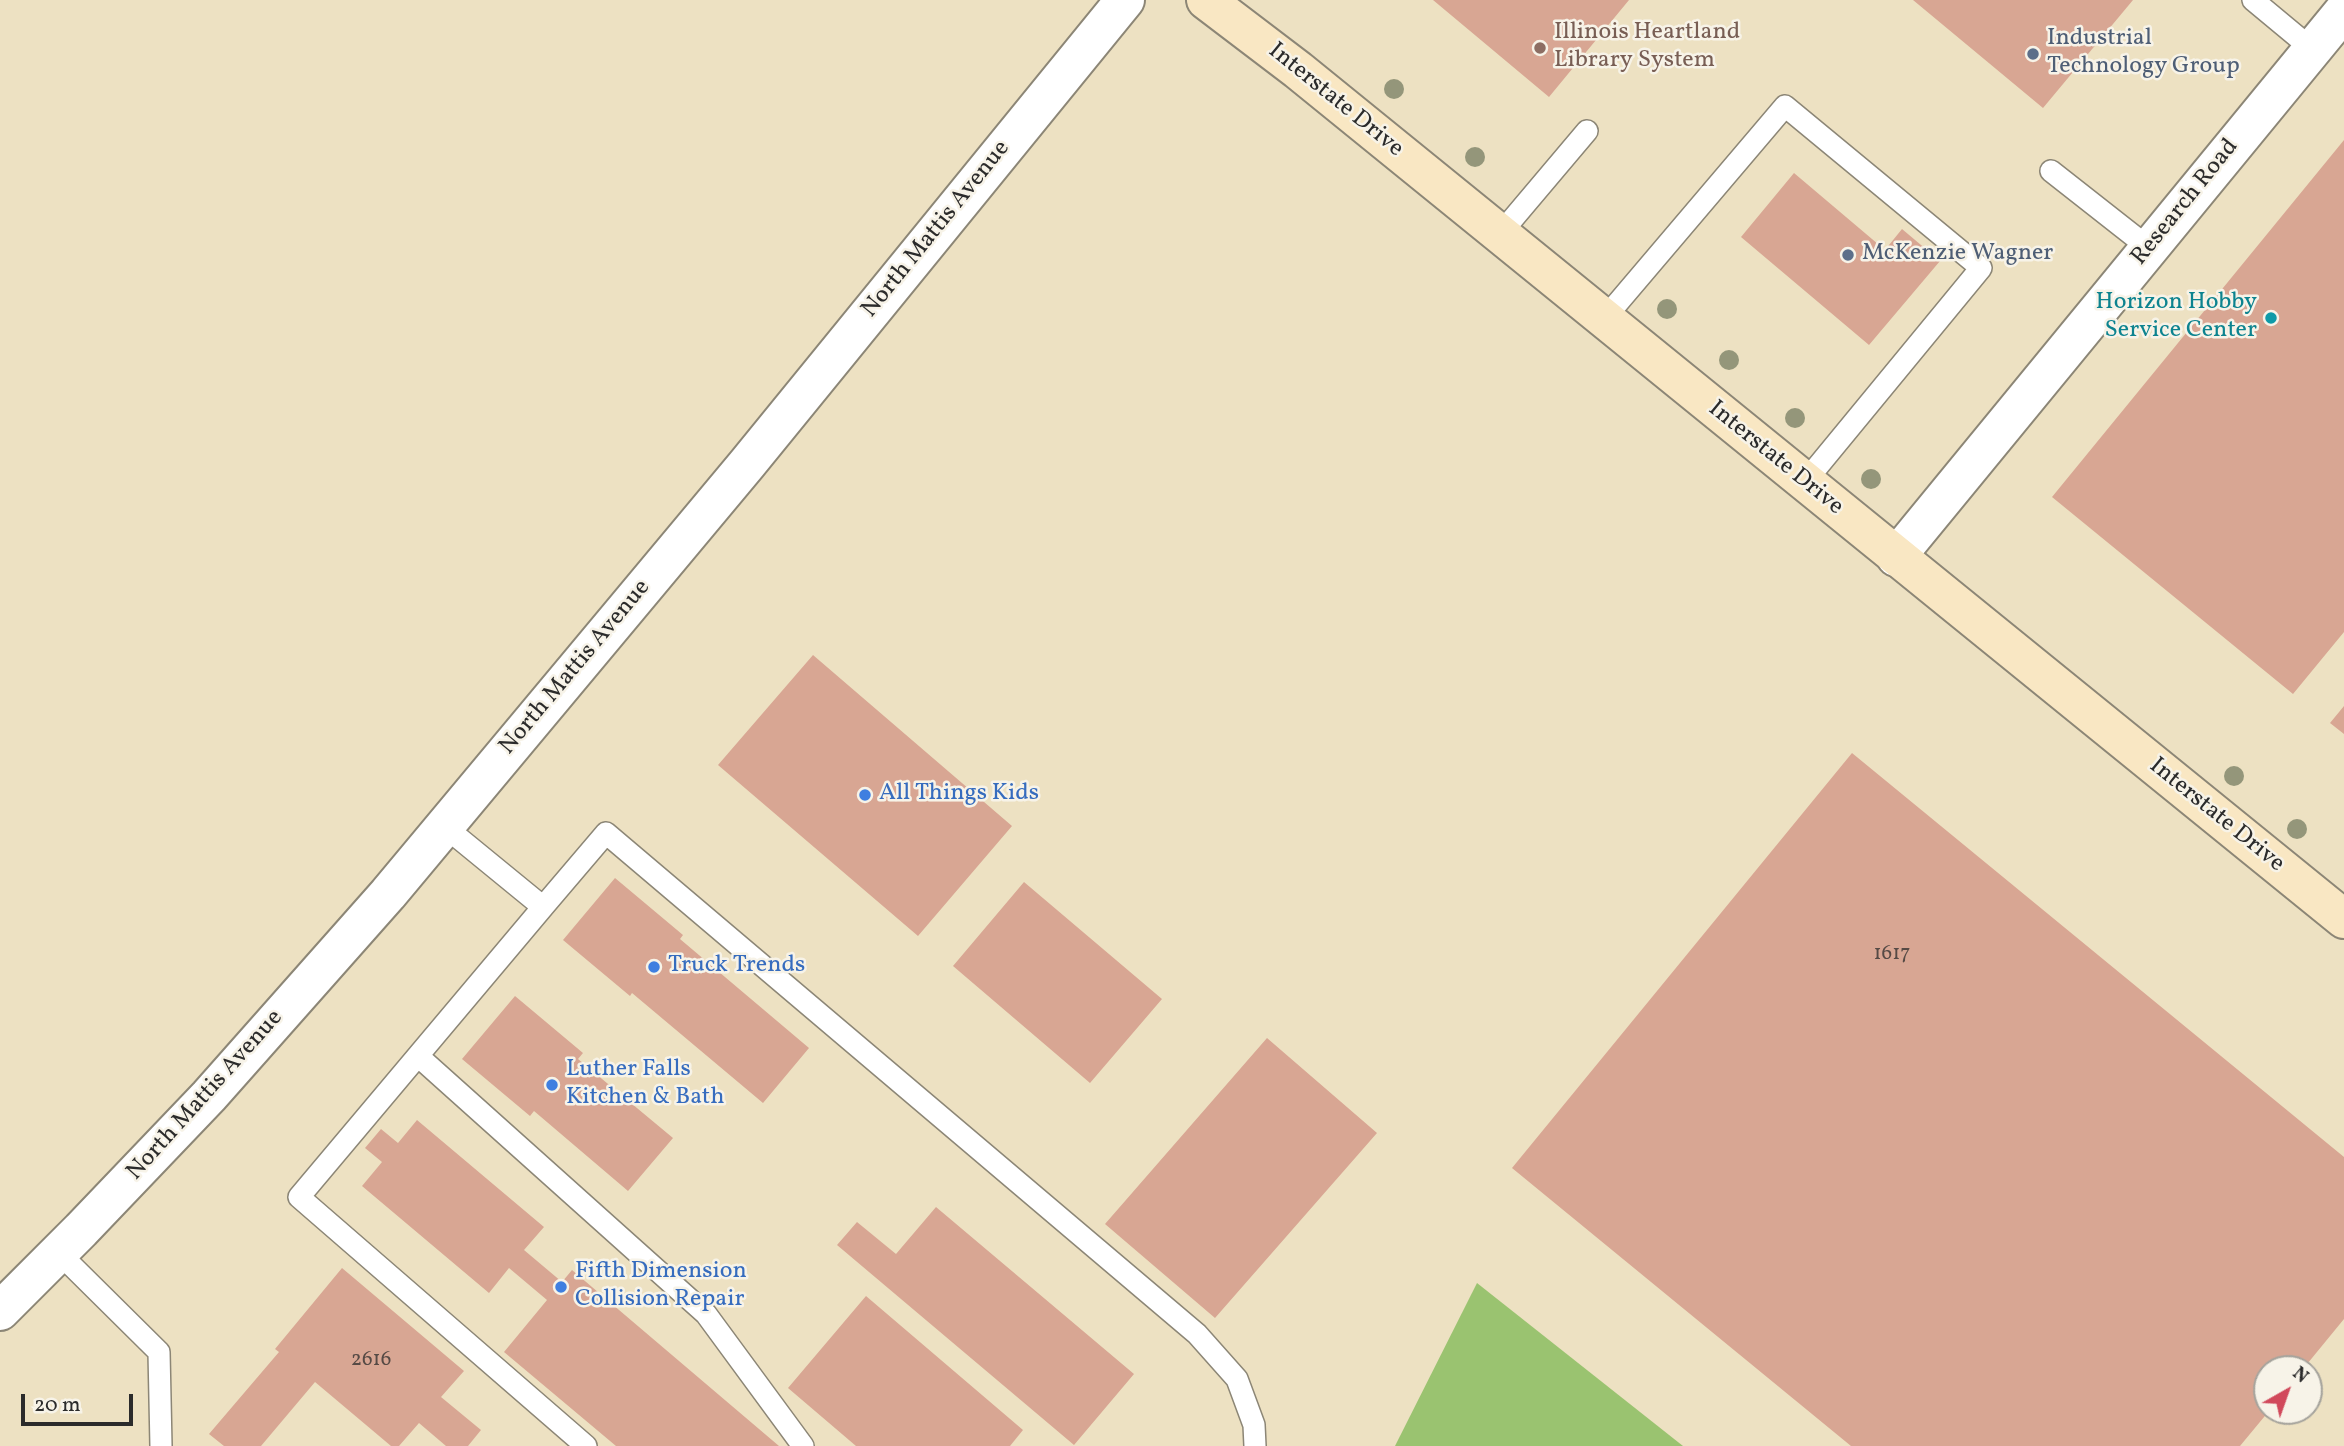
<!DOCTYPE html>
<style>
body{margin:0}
#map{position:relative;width:2344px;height:1446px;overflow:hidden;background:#ede1c2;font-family:Vollkorn,serif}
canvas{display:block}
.north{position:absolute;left:2253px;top:1355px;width:70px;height:70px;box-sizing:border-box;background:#f7f3e8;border:2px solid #a5a39c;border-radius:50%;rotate:40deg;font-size:19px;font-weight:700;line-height:28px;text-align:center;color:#2b2b2b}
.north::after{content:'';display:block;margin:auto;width:24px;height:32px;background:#d1495b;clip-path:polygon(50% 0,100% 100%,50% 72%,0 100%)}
.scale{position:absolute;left:21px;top:1394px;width:112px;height:32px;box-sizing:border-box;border:4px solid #2b2b2b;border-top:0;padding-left:9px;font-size:21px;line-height:24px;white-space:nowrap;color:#2b2b2b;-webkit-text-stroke:5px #f7f3e8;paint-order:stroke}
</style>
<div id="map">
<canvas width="2344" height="1446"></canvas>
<div class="north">N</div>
<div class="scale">20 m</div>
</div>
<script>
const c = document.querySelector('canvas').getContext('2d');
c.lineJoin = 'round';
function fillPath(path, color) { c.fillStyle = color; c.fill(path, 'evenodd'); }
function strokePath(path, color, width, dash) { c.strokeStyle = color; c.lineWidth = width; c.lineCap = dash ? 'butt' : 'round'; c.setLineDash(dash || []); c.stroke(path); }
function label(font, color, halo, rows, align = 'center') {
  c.font = font + ' Vollkorn,serif'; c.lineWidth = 5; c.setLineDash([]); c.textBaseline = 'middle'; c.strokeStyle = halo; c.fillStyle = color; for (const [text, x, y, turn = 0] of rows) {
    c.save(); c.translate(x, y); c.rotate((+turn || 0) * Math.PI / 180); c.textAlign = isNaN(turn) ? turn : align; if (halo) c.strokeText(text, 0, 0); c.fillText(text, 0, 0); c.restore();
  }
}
const green = new Path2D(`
 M1477 1283 1683 1446H1395Z`);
const building = new Path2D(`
 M1433 0H1629L1549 97Z
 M1913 0H2133L2043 108Z
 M2344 140V632L2293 694 2052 497Z
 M1794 173 1885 250 1902 229 1940 261 1869 345 1741 237Z
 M813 655 1012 826 918 936 718 765Z
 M2344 706V734L2330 723Z
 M1852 753 2344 1157V1319L2303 1369H2267V1411H2269L2240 1446H1851L1512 1168Z
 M615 878 683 935 680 939 809 1048 763 1103 632 993 630 996 563 940Z
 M1024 882 1162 999 1090 1083 953 966Z
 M515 996 583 1053 578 1059 673 1138 628 1191 534 1111 530 1116 462 1059Z
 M1267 1038 1377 1133 1215 1318 1105 1224Z
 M417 1120 544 1227 524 1250 562 1282 572 1270 779 1446H616L504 1352 547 1300 509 1268 489 1293 362 1186 382 1162 365 1148 381 1129 398 1143Z
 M936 1207 1134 1374 1074 1445 837 1245 857 1222 896 1254Z
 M342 1268 464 1371 441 1397 481 1430 468 1446H446L419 1423 399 1446H391L315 1382 261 1446H224L209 1434 279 1352 275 1349Z
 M866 1296 1023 1430 1010 1446H856L788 1388Z`);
const service = new Path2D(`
 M2253 0 2312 49
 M2051 171 2149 248
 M1500 234 1587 131
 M1604 319 1785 106 1981 268 1804 483
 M444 826 543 907 606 833 1197 1334 1237 1379 1254 1425 1255 1446
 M543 907 299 1197 586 1446
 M418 1056 706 1314 803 1446
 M59 1253 159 1352 161 1446`);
const minor = new Path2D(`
 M1896 557 2344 11`);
const tertiary = new Path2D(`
 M0 1311 81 1230 209 1096 388 894 747 464 1125 0`);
const secondary = new Path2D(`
 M1206 0 1298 70 2344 919`);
const trees = [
 [1394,89],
 [1475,157],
 [1667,309],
 [1729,360],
 [1795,418],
 [1871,479],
 [2234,776],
 [2297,829]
];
const markers = [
 [1540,48,7,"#8d6e63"],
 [2033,54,7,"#5c6f8a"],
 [1848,255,7,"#5c6f8a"],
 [2271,318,7,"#0f9aa8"],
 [865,795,7,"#3f7fe0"],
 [654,967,7,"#3f7fe0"],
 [552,1085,7,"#3f7fe0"],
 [561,1287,7,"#3f7fe0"]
];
const numberNames = [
 ["1617",1892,955],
 ["2616",371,1361]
];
const educationNames = [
 ["Illinois Heartland",1554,34],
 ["Library System",1554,62]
];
const serviceNames = [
 ["Industrial",2047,40],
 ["Technology Group",2047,68],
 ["McKenzie Wagner",1862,255]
];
const streetNames = [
 ["Interstate Drive",1335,101,39],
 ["Research Road",2186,203,-51],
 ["North Mattis Avenue",937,230,-51],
 ["Interstate Drive",1775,459,39],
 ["North Mattis Avenue",576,668,-50],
 ["Interstate Drive",2216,816,39],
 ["North Mattis Avenue",206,1096,-48]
];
const cultureNames = [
 ["Horizon Hobby",2257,304],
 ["Service Center",2257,332]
];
const shopNames = [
 ["All Things Kids",879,795],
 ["Truck Trends",668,967],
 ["Luther Falls",566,1071],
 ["Kitchen & Bath",566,1099],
 ["Fifth Dimension",575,1273],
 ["Collision Repair",575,1301]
];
fillPath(green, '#9ac370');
fillPath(building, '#d8a693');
strokePath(service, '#8c8676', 24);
strokePath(minor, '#8c8676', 42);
strokePath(tertiary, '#8c8676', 42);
strokePath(secondary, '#8c8676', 42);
strokePath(service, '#fff', 21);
strokePath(minor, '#fff', 38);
strokePath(tertiary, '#fff', 38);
strokePath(secondary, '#f9e7c3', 38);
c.fillStyle = '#94967a';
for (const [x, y] of trees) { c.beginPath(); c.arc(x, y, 10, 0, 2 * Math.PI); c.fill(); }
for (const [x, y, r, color] of markers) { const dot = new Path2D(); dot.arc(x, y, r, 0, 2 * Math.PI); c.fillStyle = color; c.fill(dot); strokePath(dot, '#f7f3e8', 2.5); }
label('21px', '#564a45', null, numberNames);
label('24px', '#785e54', '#f7f3e8', educationNames, 'left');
label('24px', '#4e5e75', '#f7f3e8', serviceNames, 'left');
label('24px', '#2b2b2b', '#f7f3e8', streetNames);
label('24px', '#0d838f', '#f7f3e8', cultureNames, 'right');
label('24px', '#366cbe', '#f7f3e8', shopNames, 'left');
</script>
